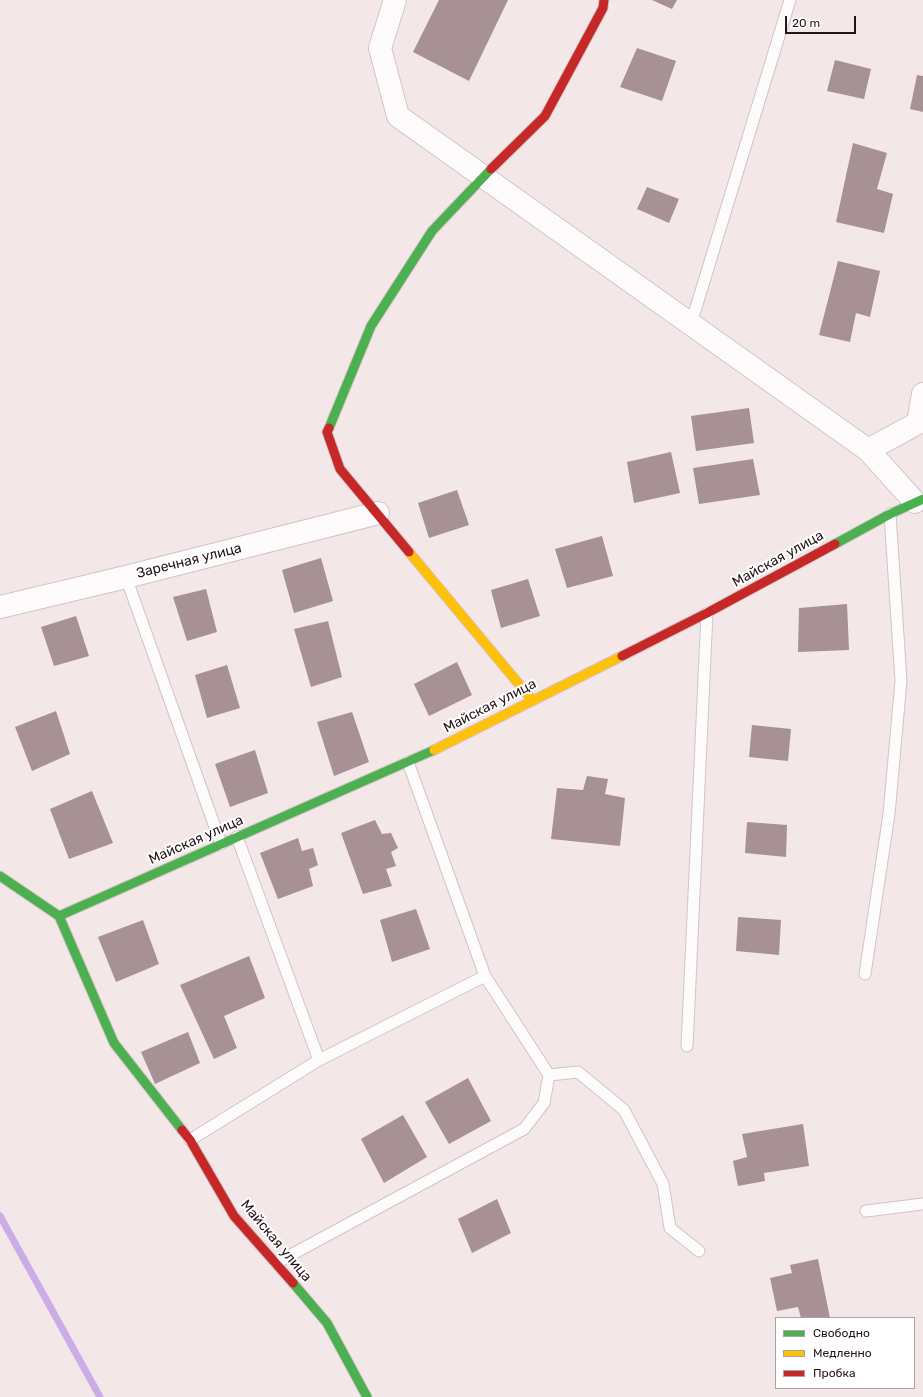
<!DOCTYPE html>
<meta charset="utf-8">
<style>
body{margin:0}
#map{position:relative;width:923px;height:1397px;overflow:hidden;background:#f3e7e8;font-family:Rubik,sans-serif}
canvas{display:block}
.legend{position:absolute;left:775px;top:1317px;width:140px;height:72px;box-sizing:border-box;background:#fff;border:1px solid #a9a1a3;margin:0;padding:5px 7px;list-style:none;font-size:12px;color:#271418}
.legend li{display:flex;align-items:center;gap:8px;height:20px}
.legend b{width:20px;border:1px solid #a9a1a3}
.scale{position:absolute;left:785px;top:16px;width:71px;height:18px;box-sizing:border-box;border:2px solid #271418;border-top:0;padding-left:5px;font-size:12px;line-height:14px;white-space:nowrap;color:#271418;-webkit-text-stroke:3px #fff;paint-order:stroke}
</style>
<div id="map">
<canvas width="923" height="1397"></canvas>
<ul class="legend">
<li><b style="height:5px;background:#4caf50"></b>Свободно</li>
<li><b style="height:5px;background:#ffc107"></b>Медленно</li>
<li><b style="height:5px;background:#c62828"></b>Пробка</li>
</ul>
<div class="scale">20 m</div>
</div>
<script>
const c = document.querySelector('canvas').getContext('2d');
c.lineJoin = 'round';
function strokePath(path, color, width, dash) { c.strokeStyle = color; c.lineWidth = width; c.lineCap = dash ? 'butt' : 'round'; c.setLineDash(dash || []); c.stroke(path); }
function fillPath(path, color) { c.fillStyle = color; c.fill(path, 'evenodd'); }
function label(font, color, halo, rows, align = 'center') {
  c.font = font + ' Rubik,sans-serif'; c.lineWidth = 4; c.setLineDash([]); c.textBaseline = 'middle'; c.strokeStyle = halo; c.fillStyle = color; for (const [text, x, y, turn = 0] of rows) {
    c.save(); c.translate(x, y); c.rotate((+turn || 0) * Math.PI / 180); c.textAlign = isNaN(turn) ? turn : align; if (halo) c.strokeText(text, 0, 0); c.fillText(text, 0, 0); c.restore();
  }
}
const stream = new Path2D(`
 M0 1216 100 1397`);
const building = new Path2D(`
 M439 0H508L469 81 413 52Z
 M652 0H677L672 9Z
 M637 48 676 61 662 101 620 87Z
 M835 60 871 69 864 99 827 91Z
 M917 75 923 76V112L910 109Z
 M853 143 887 153 877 189 893 194 884 233 836 222Z
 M647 187 679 199 669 223 637 209Z
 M838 261 880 271 870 317 856 313 850 342 819 335Z
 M749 408 754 443 696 451 691 416Z
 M671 452 680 493 634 503 627 462Z
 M753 459 760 495 699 504 693 468Z
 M457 490 469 525 429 538 418 503Z
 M602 536 613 576 567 588 555 549Z
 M321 558 333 601 294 613 282 570Z
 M528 579 540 616 501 628 491 590Z
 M206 589 217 632 187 641 173 597Z
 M847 604 849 650 798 652 799 608Z
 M76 616 89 656 54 666 41 627Z
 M328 621 342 677 311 687 294 629Z
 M457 662 472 695 429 716 414 684Z
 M227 665 240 708 207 718 195 675Z
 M56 711 70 754 32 771 15 727Z
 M352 712 369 762 334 776 317 722Z
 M752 725 791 729 788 761 749 757Z
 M255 750 268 793 230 807 215 764Z
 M587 776 608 779 605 794 625 798 620 846 551 839 557 788 583 790Z
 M92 791 113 843 69 859 50 809Z
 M375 820 382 834 391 833 398 848 391 852 396 866 386 869 392 886 363 894 341 833Z
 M747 822 787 825 786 857 745 853Z
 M298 838 302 851 313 848 318 865 309 869 313 886 278 899 260 853Z
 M416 909 430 949 392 962 380 920Z
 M738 917 781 920 779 955 736 951Z
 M143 920 159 964 116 982 98 937Z
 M249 956 265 998 224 1016 237 1048 214 1059 180 985Z
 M188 1032 200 1063 155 1084 141 1052Z
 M468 1078 491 1121 449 1144 425 1102Z
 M403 1115 427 1157 384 1183 361 1139Z
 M803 1124 809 1166 764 1173 765 1181 738 1186 733 1161 747 1157 742 1134Z
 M497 1199 511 1233 472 1253 458 1219Z
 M818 1259 830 1318H801L798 1307 777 1311 770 1278 792 1273 790 1265Z`);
const lane = new Path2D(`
 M691 324 790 0
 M126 577 221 844
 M865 974 889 814 901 681 890 514
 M687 1046 707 613
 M319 1060 485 976
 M549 1075 578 1072 624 1110 663 1184 670 1228 699 1251
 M190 1140 319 1060 237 837
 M866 1211 923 1204
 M276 1263 524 1129 544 1103 549 1075 485 976 408 762`);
const street = new Path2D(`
 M395 0 380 48 398 116 868 450 915 502
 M868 450 918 423 923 394
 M0 607 126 577 378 513`);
const fast = new Path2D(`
 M329 428 371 326 432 231 491 169
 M835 544 890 514 923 499
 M0 876 59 916 114 1043 182 1130
 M59 916 434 750
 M293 1283 327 1323 367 1397`);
const slow = new Path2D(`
 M409 552 533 701
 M434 750 622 656`);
const jam = new Path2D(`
 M491 169 545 116 603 8 604 0
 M329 428 327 432 340 469 409 552
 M622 656 707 613 835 544
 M182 1130 190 1140 234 1216 293 1283`);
const streetNames = [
 ["Майская улица",778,559,-29],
 ["Заречная улица",189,561,-14],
 ["Майская улица",490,706,-27],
 ["Майская улица",196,840,-24],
 ["Майская улица",276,1241,50]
];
strokePath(stream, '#ccace7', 7);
fillPath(building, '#a79096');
strokePath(lane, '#d3c3c6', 13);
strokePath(street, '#d3c3c6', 24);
strokePath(fast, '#d3c3c6', 11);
strokePath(slow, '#d3c3c6', 11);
strokePath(jam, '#d3c3c6', 11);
strokePath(lane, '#fdfbfc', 11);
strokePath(street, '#fdfbfc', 22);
strokePath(fast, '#4caf50', 9);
strokePath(slow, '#ffc107', 9);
strokePath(jam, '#c62828', 9);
label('14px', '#271418', '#fff', streetNames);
</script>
